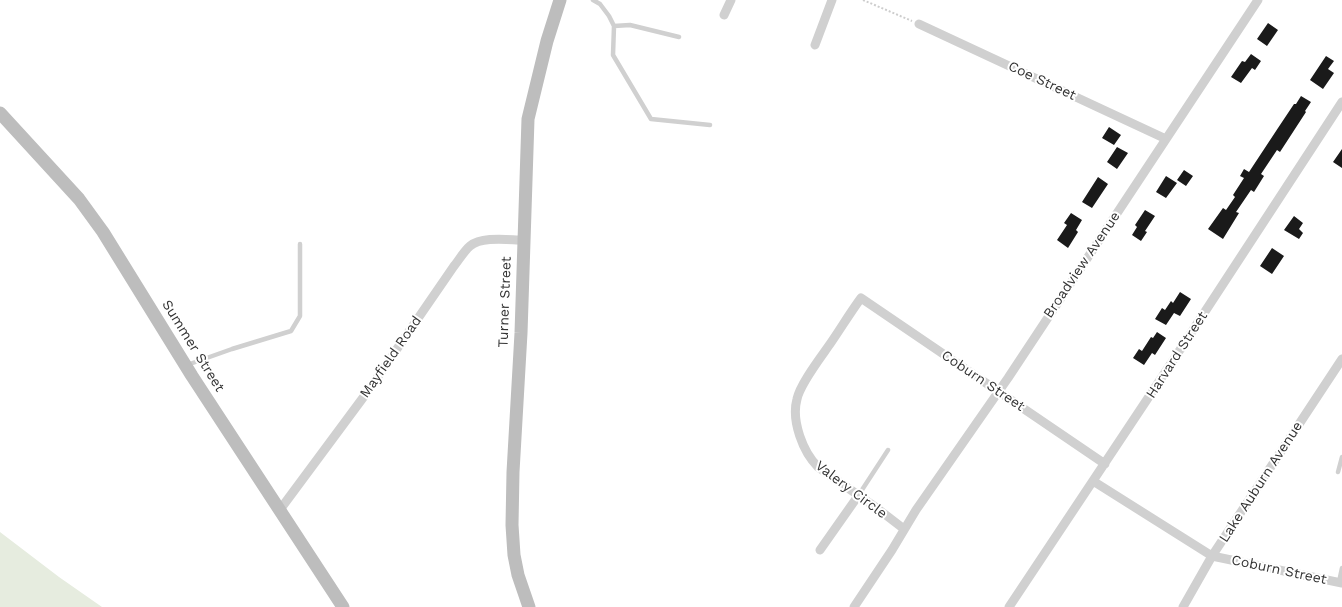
<!DOCTYPE html>
<style>
body{margin:0}
canvas{display:block;background:#fff}
</style>
<canvas width="1342" height="607"></canvas>
<script>
const c = document.querySelector('canvas').getContext('2d');
c.lineJoin = 'round';
function fillPath(path, color) { c.fillStyle = color; c.fill(path, 'evenodd'); }
function strokePath(path, color, width, dash) { c.strokeStyle = color; c.lineWidth = width; c.lineCap = dash ? 'butt' : 'round'; c.setLineDash(dash || []); c.stroke(path); }
function label(font, color, halo, rows, align = 'center') {
  c.font = font + ' "Work Sans",sans-serif'; c.lineWidth = 4; c.setLineDash([]); c.textBaseline = 'middle'; c.strokeStyle = halo; c.fillStyle = color; for (const [text, x, y, turn = 0] of rows) {
    c.save(); c.translate(x, y); c.rotate((+turn || 0) * Math.PI / 180); c.textAlign = isNaN(turn) ? turn : align; if (halo) c.strokeText(text, 0, 0); c.fillText(text, 0, 0); c.restore();
  }
}
const green = new Path2D(`
 M0 532 59 577 102 607H0Z`);
const building = new Path2D(`
 M1268 23 1278 30 1267 46 1257 39Z
 M1251 54 1261 61 1255 70 1252 68 1241 83 1231 77 1242 61 1245 62Z
 M1326 56 1334 61 1328 69 1334 73 1323 89 1310 80Z
 M1301 96 1311 102 1305 111 1306 112 1280 152 1277 150 1261 174 1264 176 1254 192 1251 190 1236 212 1239 213 1223 239 1208 229 1223 208 1226 210 1235 197 1233 195 1244 178 1240 176 1244 169 1249 172 1278 128 1294 104H1296Z
 M1109 127 1121 135 1114 145 1102 138Z
 M1117 147 1128 153 1117 169 1107 162Z
 M1342 149V168L1333 162Z
 M1184 170 1193 176 1186 186 1177 180Z
 M1166 176 1177 183 1166 198 1156 192Z
 M1098 177 1108 184 1092 208 1082 202Z
 M1145 210 1155 216 1145 231 1147 232 1141 241 1132 235 1137 227 1135 225Z
 M1071 213 1082 220 1076 230 1078 232 1068 248 1057 240 1067 225 1064 223Z
 M1294 216 1303 223 1299 229 1303 233 1299 239 1284 230Z
 M1272 248 1284 256 1272 274 1260 266Z
 M1180 292 1191 299 1180 316 1174 313 1166 325 1155 319 1162 308 1165 310 1171 301 1173 303Z
 M1157 332 1166 338 1155 355 1152 353 1144 365 1133 358 1139 349 1142 351 1151 337 1153 338Z`);
const path = new Path2D(`
 M863 0 912 21`);
const lane = new Path2D(`
 M593 0 600 4 609 16 614 26 613 55 651 119 710 125
 M614 26 630 25 679 37
 M187 365 232 349 291 331 300 316V244
 M1338 472 1342 457
 M858 496 888 450
 M1339 582 1342 568`);
const street = new Path2D(`
 M724 15 731 0
 M919 24 1166 139
 M815 45 832 0
 M1093 481 1212 556 1342 583
 M279 511 368 391 454 266C459 260 464 251 470 246 482 236 509 240 523 240
 M904 529 878 509 818 467C803 452 791 421 797 399 800 384 821 357 830 344 841 328 850 313 861 298L1105 464
 M820 550 858 496
 M854 607 892 550 916 510 1008 378 1258 0
 M1009 607 1174 359 1342 102
 M1183 607 1212 556 1342 359`);
const secondary = new Path2D(`
 M0 113 79 199 103 232 192 376 343 607
 M529 607 518 575 514 555 512 525 513 472 521 333 528 119 547 41 560 0`);
const streetNames = [
 ["Coe Street",1042,81,25],
 ["Broadview Avenue",1082,265,-56],
 ["Turner Street",505,302,-88],
 ["Summer Street",193,346,58],
 ["Harvard Street",1177,355,-57],
 ["Mayfield Road",391,357,-55],
 ["Coburn Street",983,381,34],
 ["Lake Auburn Avenue",1261,482,-57],
 ["Valery Circle",851,490,37],
 ["Coburn Street",1279,570,12]
];
fillPath(green, '#e6ecdf');
fillPath(building, '#1a1a1a');
strokePath(path, '#cdcdcd', 2, [2, 2]);
strokePath(lane, '#d0d0d0', 4.5);
strokePath(street, '#d0d0d0', 9);
strokePath(secondary, '#bdbdbd', 13);
label('14px', '#333', '#fff', streetNames);
</script>
